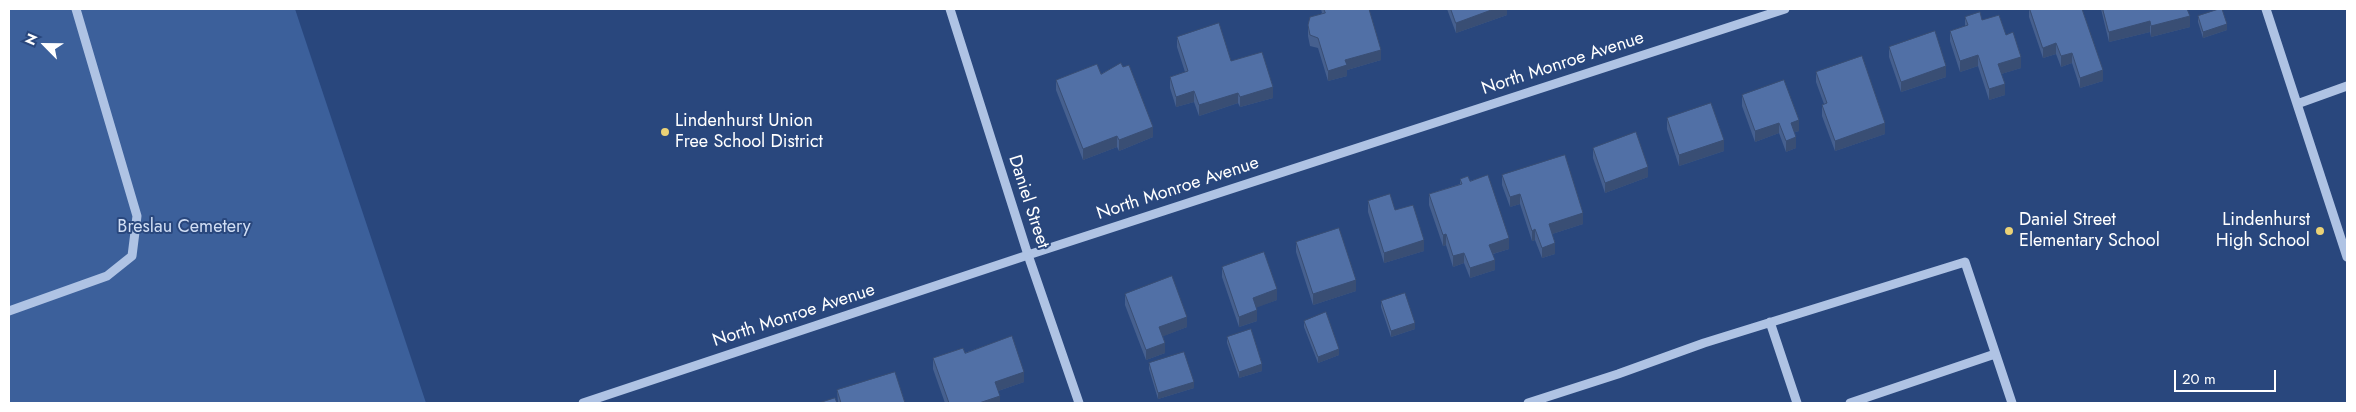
<!DOCTYPE html>
<style>
body{margin:0}
#map{position:relative;width:2356px;height:412px;overflow:hidden;background:#29477d;font-family:Jost,sans-serif}
canvas{display:block}
.frame{position:absolute;inset:0;border:10px solid #fff;pointer-events:none}
.north{position:absolute;left:20px;top:20px;width:50px;height:50px;-webkit-text-stroke:4px #29477d;paint-order:stroke;rotate:293deg;font-size:14px;font-weight:700;line-height:20px;text-align:center;color:#fff}
.north::after{content:'';display:block;margin:auto;width:18px;height:22px;background:#fff;clip-path:polygon(50% 0,100% 100%,50% 72%,0 100%)}
.scale{position:absolute;left:2174px;top:370px;width:102px;height:22px;box-sizing:border-box;border:2px solid #fff;border-top:0;padding-left:6px;font-size:15px;line-height:18px;white-space:nowrap;color:#fff;-webkit-text-stroke:4px #29477d;paint-order:stroke}
</style>
<div id="map">
<canvas width="2356" height="412"></canvas>
<div class="frame"></div>
<div class="north">N</div>
<div class="scale">20 m</div>
</div>
<script>
const c = document.querySelector('canvas').getContext('2d');
c.lineJoin = 'round';
function fillPath(path, color) { c.fillStyle = color; c.fill(path, 'evenodd'); }
function strokePath(path, color, width, dash) { c.strokeStyle = color; c.lineWidth = width; c.lineCap = dash ? 'butt' : 'round'; c.setLineDash(dash || []); c.stroke(path); }
function label(font, color, halo, rows, align = 'center') {
  c.font = font + ' Jost,sans-serif'; c.lineWidth = 4; c.setLineDash([]); c.textBaseline = 'middle'; c.strokeStyle = halo; c.fillStyle = color; for (const [text, x, y, turn = 0] of rows) {
    c.save(); c.translate(x, y); c.rotate((+turn || 0) * Math.PI / 180); c.textAlign = isNaN(turn) ? turn : align; if (halo) c.strokeText(text, 0, 0); c.fillText(text, 0, 0); c.restore();
  }
}
const green = new Path2D(`
 M9 9H295L426 403H9Z`);
const minor = new Path2D(`
 M950 9 1028 255 1079 403
 M2266 9 2347 257
 M2297 104 2347 86
 M9 311 107 276 132 256 137 216 76 9
 M1770 322 1797 403
 M583 403 1028 255 1785 9
 M1528 403 1618 374 1704 343 1965 262 2012 403
 M1850 403 1995 354`);
const wall = new Path2D(`
 M1321 9H1369L1381 60 1347 70V76L1328 81 1318 48 1310 46 1308 36V25L1322 13Z
 M1447 9H1507V15L1456 33Z
 M2029 9H2082L2103 81 2080 88 2072 63 2061 67 2056 54 2043 58 2029 17Z
 M2101 9H2187L2190 27 2151 37 2150 32 2109 42Z
 M2198 16 2227 30 2203 38 2198 22Z
 M1965 17 1982 20 2006 35 2021 68 2001 74 2005 95 1989 100 1978 66 1960 72 1950 41V31L1965 26Z
 M1177 37 1231 61 1273 98 1240 107 1238 103 1199 116 1194 102 1176 107 1170 88V77L1185 72 1177 47Z
 M1889 47 1946 77 1901 92 1889 57Z
 M1816 72 1885 134 1835 151 1822 116V105L1824 104 1816 82Z
 M1101 74 1153 137 1119 151 1117 147 1083 160 1056 90V80Z
 M1742 95 1799 131 1795 132 1796 148 1786 152 1779 133 1755 142 1742 106Z
 M1667 118 1724 151 1679 166 1667 129Z
 M1593 148 1648 177 1605 193 1593 158Z
 M1502 175 1583 224 1552 234 1555 254 1542 258 1535 240 1532 241 1520 204 1510 207 1502 185Z
 M1460 179 1470 181 1509 249 1493 254 1495 270 1470 278 1464 263 1453 267 1446 245 1443 246 1429 205V194L1460 184Z
 M1368 201 1395 210 1424 251 1384 263 1368 212Z
 M1296 242 1356 291 1313 305 1296 252Z
 M1222 267 1277 300 1256 307 1257 321 1239 327 1222 277Z
 M1125 294 1187 327 1163 336 1165 353 1146 360 1125 305Z
 M1381 301 1415 329 1391 337 1381 307Z
 M1304 321 1339 355 1318 363 1304 327Z
 M1227 337 1262 371 1239 378 1227 343Z
 M933 358 1024 382 998 391 1000 403H945L933 369Z
 M1149 363 1194 388 1158 399 1149 369Z
 M837 390 905 403H838Z`);
const shadedWall = new Path2D(`
 M1494 9H1507V15L1456 33V23Z
 M2190 16V27L2151 37V26Z
 M2150 21V32L2109 42V32Z
 M2227 24V30L2203 38V32Z
 M2056 43V54L2043 58V48Z
 M1381 50V60L1347 70V76L1328 81V71L1345 60Z
 M2072 53V63L2061 67V56Z
 M1978 55V66L1960 72V61Z
 M2021 57V68L1998 75V64Z
 M1946 66V77L1901 92V82Z
 M2103 70V81L2080 88V78Z
 M2005 84V95L1989 100V89Z
 M1273 87V98L1240 107V97Z
 M1194 91V102L1176 107V97Z
 M1238 93V103L1199 116V105Z
 M1799 120V131L1791 133V123Z
 M1779 123V133L1755 142V131Z
 M1885 123V134L1835 151V141Z
 M1153 127V137L1119 151V140Z
 M1117 136V147L1083 160V149Z
 M1796 137V148L1786 152V141Z
 M1724 140V151L1679 166V155Z
 M1648 167V177L1605 193V183Z
 M1520 194V204L1510 207V197Z
 M1583 213V224L1549 235V224Z
 M1535 229V240L1532 241V231Z
 M1446 234V245L1443 246V235Z
 M1509 238V249L1489 255V245Z
 M1424 240V251L1384 263V253Z
 M1555 243V254L1542 258V248Z
 M1464 253V263L1453 267V256Z
 M1495 260V270L1470 278V268Z
 M1356 280V291L1313 305V294Z
 M1277 289V300L1253 309V298Z
 M1257 310V321L1239 327V317Z
 M1187 317V327L1159 338V327Z
 M1415 323V329L1391 337V331Z
 M1165 343V353L1146 360V350Z
 M1339 349V355L1318 363V357Z
 M1262 364V371L1239 378V372Z
 M1024 372V382L995 392V382Z
 M1194 382V388L1158 399V393Z
 M1000 396V403H979Z`);
const building = new Path2D(`
 M1324 9H1369L1381 50 1345 60 1347 65 1328 71 1318 38 1310 35 1308 25 1310 17 1325 13Z
 M1451 9H1494L1456 23Z
 M2030 9H2082L2103 70 2080 78 2072 53 2061 56 2056 43 2043 48Z
 M2103 9H2187L2190 16 2151 26 2150 21 2109 32Z
 M2219 9H2222L2227 24 2203 32 2198 16Z
 M1980 12 1982 20 1999 15 2006 35 2013 32 2021 57 1998 64 2005 84 1989 89 1978 55 1960 61 1950 31 1968 25 1965 17Z
 M1219 23 1231 61 1262 52 1273 87 1240 97 1238 93 1199 105 1194 91 1176 97 1170 77 1188 71 1177 37Z
 M1935 31 1946 66 1901 82 1889 47Z
 M1862 56 1885 123 1835 141 1822 105 1827 103 1816 72Z
 M1121 63 1123 67 1129 65 1153 127 1119 140 1117 136 1083 149 1056 80 1097 64 1101 74Z
 M1784 80 1799 120 1791 123 1796 137 1786 141 1779 123 1755 131 1742 95Z
 M1711 103 1724 140 1679 155 1667 118Z
 M1636 132 1648 167 1605 183 1593 148Z
 M1565 155 1583 213 1549 224 1555 243 1542 248 1535 229 1532 231 1520 194 1510 197 1502 175Z
 M1488 175 1509 238 1489 245 1495 260 1470 268 1464 253 1453 256 1446 234 1443 235 1429 194 1462 184 1460 179 1468 176 1470 181Z
 M1390 194 1395 210 1413 205 1424 240 1384 253 1368 201Z
 M1339 228 1356 280 1313 294 1296 242Z
 M1264 252 1277 289 1253 298 1257 310 1239 317 1222 267Z
 M1172 276 1187 317 1159 327 1165 343 1146 350 1125 294Z
 M1405 293 1415 323 1391 331 1381 301Z
 M1326 312 1339 349 1318 357 1304 321Z
 M1251 329 1262 364 1239 372 1227 337Z
 M1012 336 1024 372 995 382 1000 396 979 403H949L933 358 963 348 965 353Z
 M1184 352 1194 382 1158 393 1149 363Z
 M895 372 905 403H841L837 390Z
 M835 398 837 403H819Z`);
const markers = [
 [665,132,5,"#ebd276"],
 [2009,231,5,"#ebd276"],
 [2320,231,5,"#ebd276"]
];
const streetNames = [
 ["North Monroe Avenue",1563,64,-18],
 ["North Monroe Avenue",1178,189,-18],
 ["Daniel Street",1028,202,72],
 ["North Monroe Avenue",794,316,-18]
];
const poiNames = [
 ["Lindenhurst Union",675,122],
 ["Free School District",675,143],
 ["Daniel Street",2019,221],
 ["Elementary School",2019,242],
 ["Lindenhurst",2310,221,"right"],
 ["High School",2310,242,"right"]
];
const parkNames = [
 ["Breslau Cemetery",184,228]
];
fillPath(green, '#3c609b');
strokePath(minor, '#afc3e4', 9);
fillPath(wall, '#46608f');
fillPath(shadedWall, '#394e74');
fillPath(building, '#5170a6');
strokePath(building, '#394e74', 1);
for (const [x, y, r, color] of markers) { const dot = new Path2D(); dot.arc(x, y, r, 0, 2 * Math.PI); c.fillStyle = color; c.fill(dot); strokePath(dot, '#29477d', 2); }
label('18px', '#fff', '#29477d', streetNames);
label('18px', '#fff', '#29477d', poiNames, 'left');
label('18px', '#d1def4', '#29477d', parkNames);
</script>
